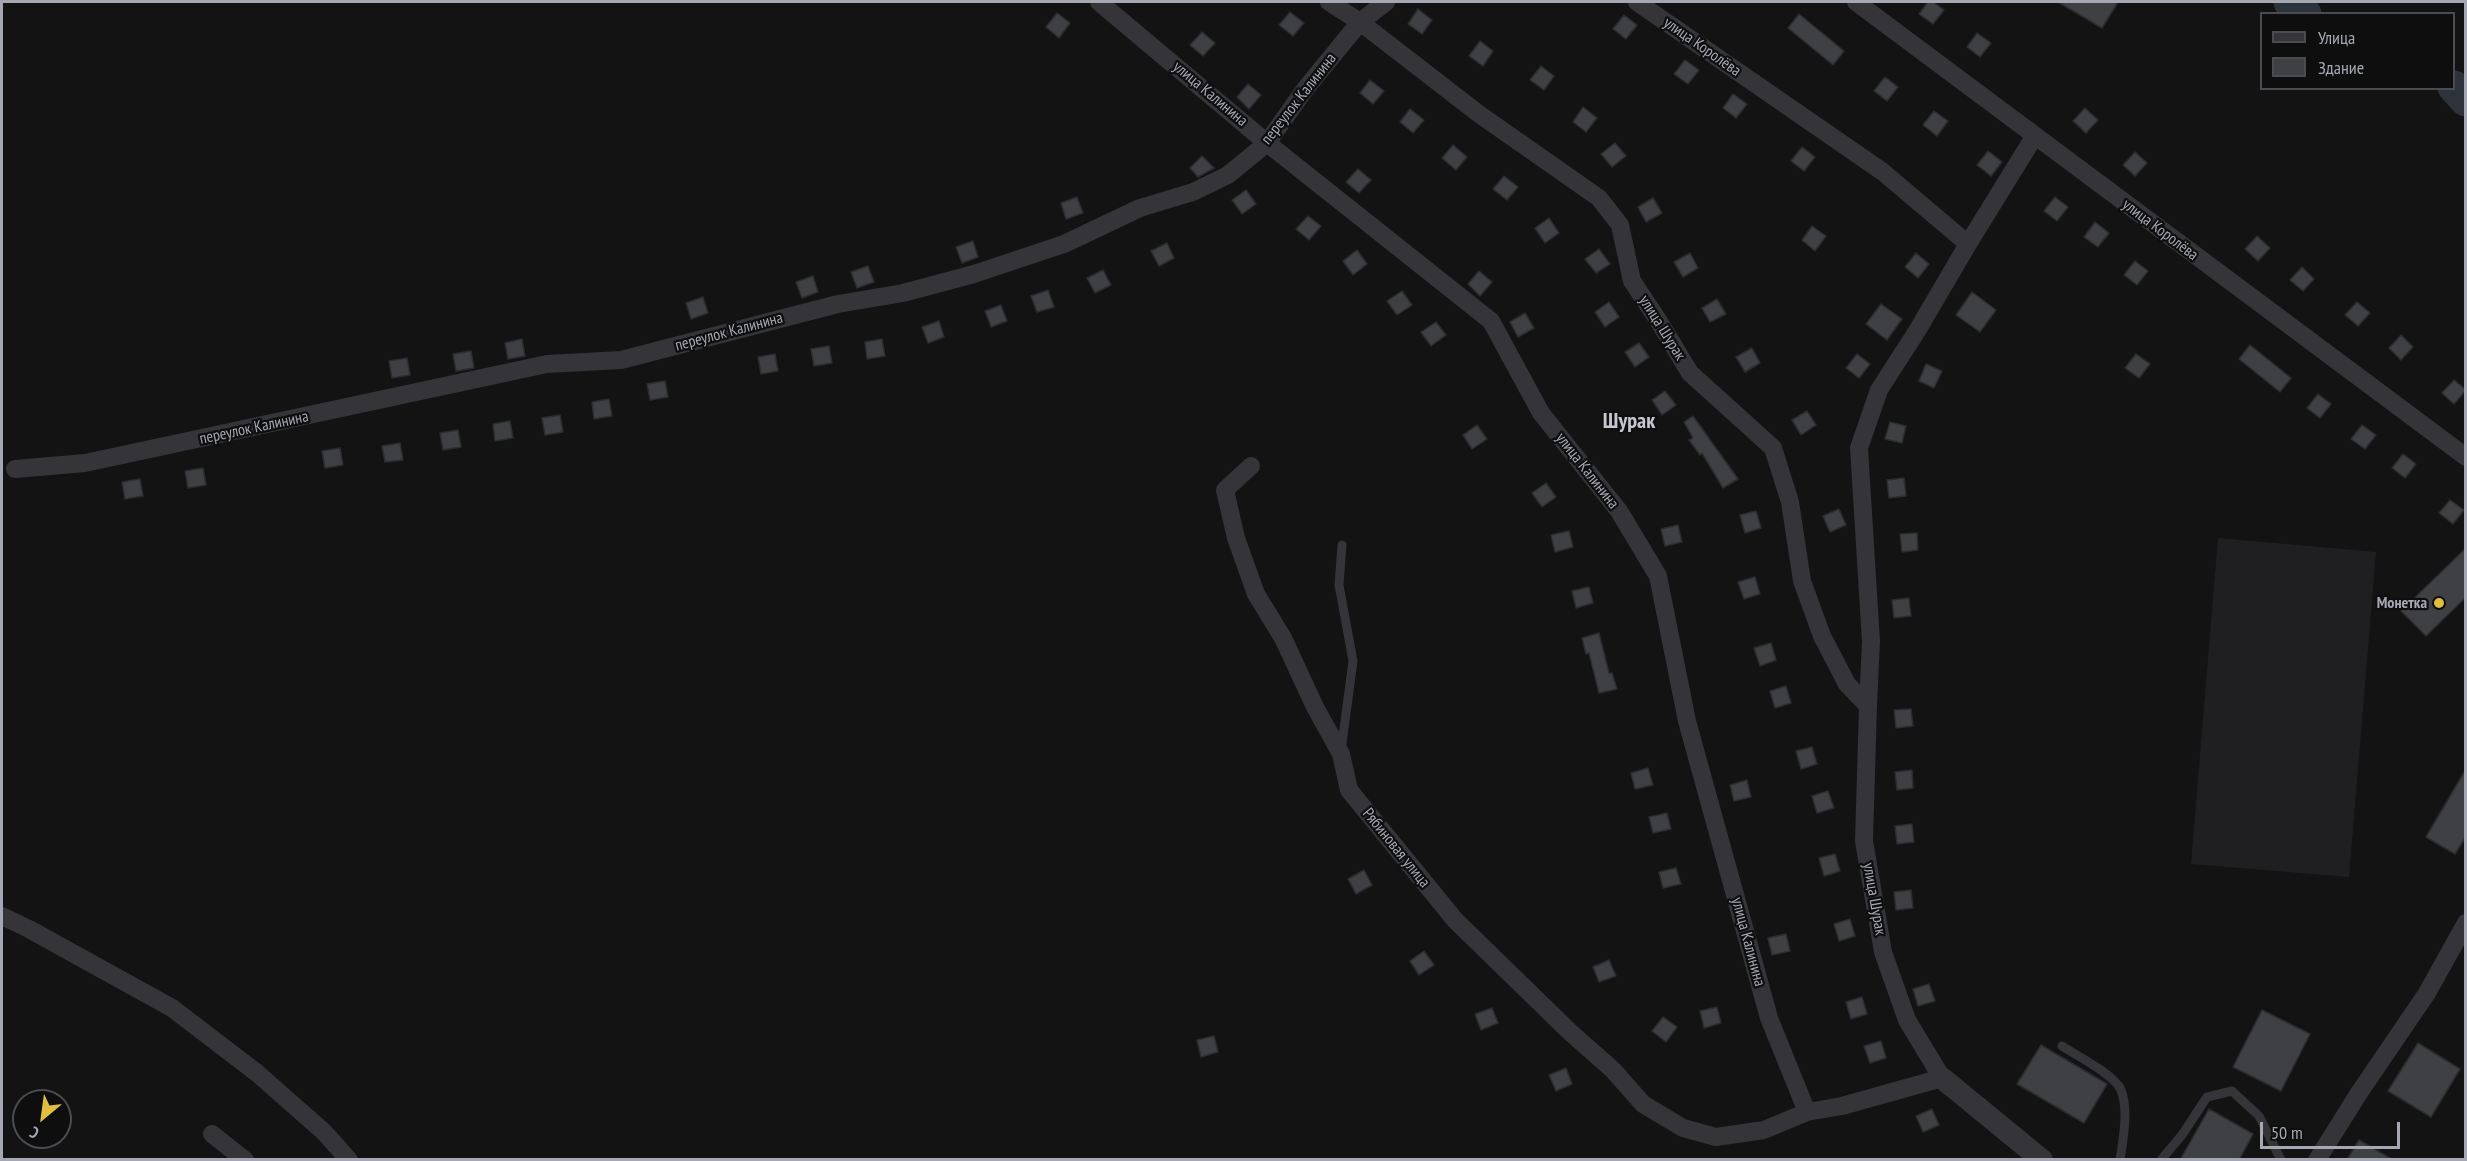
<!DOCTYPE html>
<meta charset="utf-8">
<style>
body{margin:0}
#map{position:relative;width:2467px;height:1161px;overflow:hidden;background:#131314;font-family:"PT Sans Narrow",sans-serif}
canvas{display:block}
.frame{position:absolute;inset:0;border:3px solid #a5a8b3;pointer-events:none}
.legend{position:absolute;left:2260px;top:12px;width:195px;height:78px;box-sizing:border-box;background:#0e0e0f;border:2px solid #4a4c51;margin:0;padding:8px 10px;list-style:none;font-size:18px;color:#a5a8b3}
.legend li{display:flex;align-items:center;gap:12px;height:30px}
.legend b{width:30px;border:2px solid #4a4c51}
.north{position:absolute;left:12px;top:1089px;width:60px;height:60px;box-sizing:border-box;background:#0e0e0f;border:2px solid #4a4c51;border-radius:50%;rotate:209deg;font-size:16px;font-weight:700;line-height:24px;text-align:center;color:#a5a8b3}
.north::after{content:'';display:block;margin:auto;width:21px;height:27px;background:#e1be3d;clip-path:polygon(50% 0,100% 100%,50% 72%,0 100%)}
.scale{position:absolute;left:2260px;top:1122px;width:140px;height:27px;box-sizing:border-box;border:3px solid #a5a8b3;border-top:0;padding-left:8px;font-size:18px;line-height:21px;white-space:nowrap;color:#a5a8b3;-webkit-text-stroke:4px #0e0e0f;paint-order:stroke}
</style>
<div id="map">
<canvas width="2467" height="1161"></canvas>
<div class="frame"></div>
<ul class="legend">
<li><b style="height:8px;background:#343439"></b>Улица</li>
<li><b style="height:16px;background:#3f4044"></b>Здание</li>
</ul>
<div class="north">С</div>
<div class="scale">50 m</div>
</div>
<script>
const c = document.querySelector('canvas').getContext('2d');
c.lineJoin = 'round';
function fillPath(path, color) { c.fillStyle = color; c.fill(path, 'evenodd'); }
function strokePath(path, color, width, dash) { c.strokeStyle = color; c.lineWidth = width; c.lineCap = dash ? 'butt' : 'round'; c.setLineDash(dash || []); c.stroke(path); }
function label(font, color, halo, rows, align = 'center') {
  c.font = font + ' "PT Sans Narrow",sans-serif'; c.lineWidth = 4.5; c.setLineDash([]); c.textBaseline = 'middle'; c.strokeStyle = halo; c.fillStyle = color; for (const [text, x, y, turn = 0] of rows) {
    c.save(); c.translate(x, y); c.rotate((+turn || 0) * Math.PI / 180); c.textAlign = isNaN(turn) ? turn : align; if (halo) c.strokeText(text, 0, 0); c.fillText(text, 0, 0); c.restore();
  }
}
const built = new Path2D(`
 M2218 538 2376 552 2349 877 2191 864Z`);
const river = new Path2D(`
 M2290 2 2305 14
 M2454 87 2466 100`);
const building = new Path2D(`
 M1928 2H1933L1944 10 1933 24 1919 14Z
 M2058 2H2118L2102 28Z
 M1418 9 1432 20 1422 34 1408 24Z
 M1290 12 1304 23 1293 36 1279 25Z
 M1057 13 1070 23 1059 38 1046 27Z
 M1799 14 1844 51 1833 65 1788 28Z
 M1624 15 1637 25 1626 39 1613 29Z
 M1202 32 1215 43 1203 56 1190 45Z
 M1977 33 1991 43 1980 57 1967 47Z
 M1480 41 1493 51 1483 66 1469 56Z
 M1685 60 1699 70 1688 84 1674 74Z
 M1541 66 1554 76 1544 90 1530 80Z
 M1885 77 1898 87 1887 101 1874 91Z
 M1370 80 1384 91 1373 104 1360 93Z
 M1248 84 1261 95 1249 109 1237 97Z
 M1733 94 1747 104 1736 118 1723 108Z
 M1583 107 1597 118 1586 132 1573 122Z
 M2085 108 2098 120 2086 133 2073 121Z
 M1410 109 1424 120 1413 133 1400 122Z
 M1934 111 1948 121 1937 136 1923 125Z
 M1615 143 1626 156 1612 167 1601 154Z
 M1453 145 1467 157 1456 170 1442 158Z
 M1802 147 1815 157 1804 171 1791 161Z
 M1988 151 2002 162 1991 176 1977 165Z
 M2135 152 2147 163 2135 176 2123 165Z
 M1202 156 1214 168 1198 177 1190 168Z
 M1358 169 1371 180 1359 193 1346 182Z
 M1504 176 1518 187 1507 200 1493 189Z
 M1246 190 1256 204 1242 214 1232 200Z
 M1077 197 1083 213 1066 219 1061 203Z
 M2055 197 2068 207 2057 221 2044 211Z
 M1653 198 1662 213 1646 222 1638 207Z
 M1308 216 1321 226 1309 240 1296 229Z
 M1549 218 1559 233 1545 243 1535 228Z
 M2095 222 2109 233 2098 247 2084 237Z
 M1812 226 1826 236 1815 251 1802 240Z
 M2257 236 2270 248 2258 261 2245 249Z
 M973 241 978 257 962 263 956 247Z
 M1167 243 1174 258 1159 266 1151 251Z
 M1599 249 1610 264 1596 273 1585 259Z
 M1357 250 1367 264 1353 275 1343 261Z
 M1690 253 1698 268 1683 277 1674 262Z
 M1916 253 1929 264 1918 278 1905 267Z
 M2135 261 2148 271 2137 285 2124 275Z
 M868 266 874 282 857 288 851 272Z
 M2302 267 2314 279 2303 291 2290 280Z
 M1103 270 1111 285 1095 293 1087 278Z
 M1479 271 1492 282 1480 296 1468 284Z
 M813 276 818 292 802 298 796 282Z
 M1048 290 1054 307 1037 312 1031 296Z
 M1402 291 1412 305 1397 315 1387 301Z
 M1972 292 1996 310 1980 332 1956 315Z
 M703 297 708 313 691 319 686 303Z
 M1717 299 1726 314 1710 322 1702 308Z
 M1609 302 1619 317 1605 327 1595 312Z
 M2357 302 2370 313 2358 326 2345 315Z
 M1881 304 1902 319 1887 340 1866 324Z
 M1001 305 1007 321 991 327 985 311Z
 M1525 313 1534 328 1518 337 1510 322Z
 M939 321 944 337 928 343 922 327Z
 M1436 322 1446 335 1431 346 1421 332Z
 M2401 335 2413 347 2401 360 2389 348Z
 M522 339 525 356 508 359 505 343Z
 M882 339 885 356 867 359 865 342Z
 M1639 343 1649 357 1635 367 1625 352Z
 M2250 345 2291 378 2280 392 2239 359Z
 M829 346 832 363 814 366 811 349Z
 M1752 348 1760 363 1745 372 1736 357Z
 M471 351 474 368 456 371 453 354Z
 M775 354 778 371 761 374 758 357Z
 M1857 354 1870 364 1859 378 1846 368Z
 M2136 354 2150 364 2139 378 2125 368Z
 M407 358 410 375 392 378 389 361Z
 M1926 364 1942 371 1934 388 1919 381Z
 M2454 380 2466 390 2454 404 2442 393Z
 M665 381 668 397 650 400 647 384Z
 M1665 391 1676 405 1662 415 1652 400Z
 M2318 394 2331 404 2320 418 2307 408Z
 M609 399 612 416 594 419 592 402Z
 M1807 411 1816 425 1801 435 1792 420Z
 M560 415 563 432 545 435 542 418Z
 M1693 416 1738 479 1723 488 1702 453 1700 455 1689 440 1693 438 1684 422Z
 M510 421 513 438 495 441 493 424Z
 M1890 422 1906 426 1902 443 1885 439Z
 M1477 425 1487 439 1472 449 1463 435Z
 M2362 425 2376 435 2365 449 2351 439Z
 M458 430 461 447 443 450 440 433Z
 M400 443 403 460 385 462 382 446Z
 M340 448 343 465 325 468 322 451Z
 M2403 454 2416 464 2405 478 2392 468Z
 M203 468 206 485 188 488 185 471Z
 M1904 478 1906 496 1889 498 1887 480Z
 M140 479 143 496 125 499 122 482Z
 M1546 483 1556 497 1542 507 1532 493Z
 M2450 500 2464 510 2453 524 2439 513Z
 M1839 509 1846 525 1830 532 1823 516Z
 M1756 511 1761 528 1745 533 1740 515Z
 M1678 525 1682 542 1665 546 1661 529Z
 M1569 531 1573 547 1555 552 1551 535Z
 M1917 533 1918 550 1902 552 1900 534Z
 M2466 548V597L2426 636 2401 611Z
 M1755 577 1760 594 1744 599 1738 582Z
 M1589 587 1593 603 1576 608 1572 591Z
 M1909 598 1911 616 1894 618 1892 600Z
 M1599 633 1609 673H1612L1617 689 1599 693 1589 653 1586 654 1582 638Z
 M1771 643 1776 660 1760 666 1754 648Z
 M1786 686 1791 703 1775 708 1770 691Z
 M1911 709 1913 726 1896 728 1894 710Z
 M1812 747 1817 764 1801 769 1796 751Z
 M1648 768 1653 785 1635 789 1631 773Z
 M2466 769V836L2455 854 2426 837Z
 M1912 770 1913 788 1897 790 1895 772Z
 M1747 780 1751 797 1734 801 1730 785Z
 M1828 791 1834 808 1817 813 1812 796Z
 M1667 813 1671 829 1653 833 1649 817Z
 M1912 824 1914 842 1897 844 1895 826Z
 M1835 854 1840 871 1824 876 1819 858Z
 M1676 868 1681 884 1663 888 1659 872Z
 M1364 870 1372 885 1356 894 1348 879Z
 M1911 890 1913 908 1896 910 1894 892Z
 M1850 919 1855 936 1839 941 1834 924Z
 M1786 934 1790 951 1772 955 1768 938Z
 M1424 951 1434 965 1419 975 1410 961Z
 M1609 960 1616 976 1599 982 1593 967Z
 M1929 984 1935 1001 1918 1006 1913 989Z
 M1862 997 1867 1014 1851 1019 1846 1002Z
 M1717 1007 1721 1023 1704 1028 1700 1011Z
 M1492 1008 1498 1023 1481 1030 1475 1014Z
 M2262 1010 2310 1034 2281 1091 2233 1067Z
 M1663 1017 1677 1027 1666 1042 1652 1031Z
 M1214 1036 1218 1052 1201 1057 1197 1040Z
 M1881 1041 1886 1058 1870 1063 1864 1046Z
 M2418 1043 2460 1069 2431 1117 2388 1091Z
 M2041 1045 2107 1084 2084 1123 2017 1084Z
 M1566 1068 1572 1084 1556 1091 1549 1075Z
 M1932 1109 1939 1125 1923 1132 1916 1116Z
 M2209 1109 2253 1134 2239 1160H2180Z
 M2359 1140 2393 1160H2347Z`);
const service = new Path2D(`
 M1341 751 1353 661 1339 585 1342 545
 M2062 1046C2076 1055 2115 1075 2121 1090 2129 1110 2123 1139 2120 1160
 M2161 1160 2182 1135 2207 1097 2232 1091 2259 1116 2281 1160`);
const minor = new Path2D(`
 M1099 2 1267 143 1491 321 1541 413 1619 511 1658 576 1687 721 1769 1018 1807 1112
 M1637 2 1883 172 1968 244
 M1856 2 2466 457
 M1251 466 1225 490 1236 538 1256 594 1283 638 1315 707 1341 754 1349 790 1455 920 1570 1032 1613 1070 1643 1104 1683 1128 1716 1137 1764 1130 1807 1112 1842 1106 1942 1078 1907 1020 1883 952 1864 841 1868 706 1847 684 1822 636 1802 581 1790 502 1773 448 1690 373 1658 320 1632 281 1620 225 1599 198 1479 114 1360 22 1329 2
 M15 469 85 463 547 364 621 360 838 304 903 293 974 274 1064 244 1140 208 1193 192 1228 175 1267 143 1306 88 1360 22 1386 2
 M1868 706 1871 641 1859 448 1879 390 1917 331 1968 244 2034 137
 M2 916 29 929 172 1008 257 1073 324 1132 349 1160
 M212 1134 245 1160
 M2317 1160 2359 1093 2427 993 2466 923`);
const tertiary = new Path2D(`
 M1942 1078 2042 1160`);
const markers = [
 [2439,603,6,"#e1be3d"]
];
const streetNames = [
 ["улица Королёва",1702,47,35],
 ["улица Калинина",1210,94,40],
 ["переулок Калинина",1299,99,-52],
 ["улица Королёва",2160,230,37],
 ["улица Шурак",1662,328,58],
 ["переулок Калинина",729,332,-15],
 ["переулок Калинина",254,428,-12],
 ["улица Калинина",1587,471,52],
 ["Рябиновая улица",1396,848,51],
 ["улица Шурак",1874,899,80],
 ["улица Калинина",1748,942,75]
];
const poiNames = [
 ["Монетка",2427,603]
];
const districtNames = [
 ["Шурак",1629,422]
];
fillPath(built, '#1f1f21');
strokePath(river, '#2d333b', 33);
fillPath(building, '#3f4044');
strokePath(building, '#2d2d30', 1.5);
strokePath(service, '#343439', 9);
strokePath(minor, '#343439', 18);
strokePath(tertiary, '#343439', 22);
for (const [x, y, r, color] of markers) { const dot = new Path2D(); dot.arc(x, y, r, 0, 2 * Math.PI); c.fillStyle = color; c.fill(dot); strokePath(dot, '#0e0e0f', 2); }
label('16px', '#a5a8b3', '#0e0e0f', streetNames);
label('bold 16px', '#a5a8b3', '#0e0e0f', poiNames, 'right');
label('bold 22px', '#c6c7d0', '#0e0e0f', districtNames);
</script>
